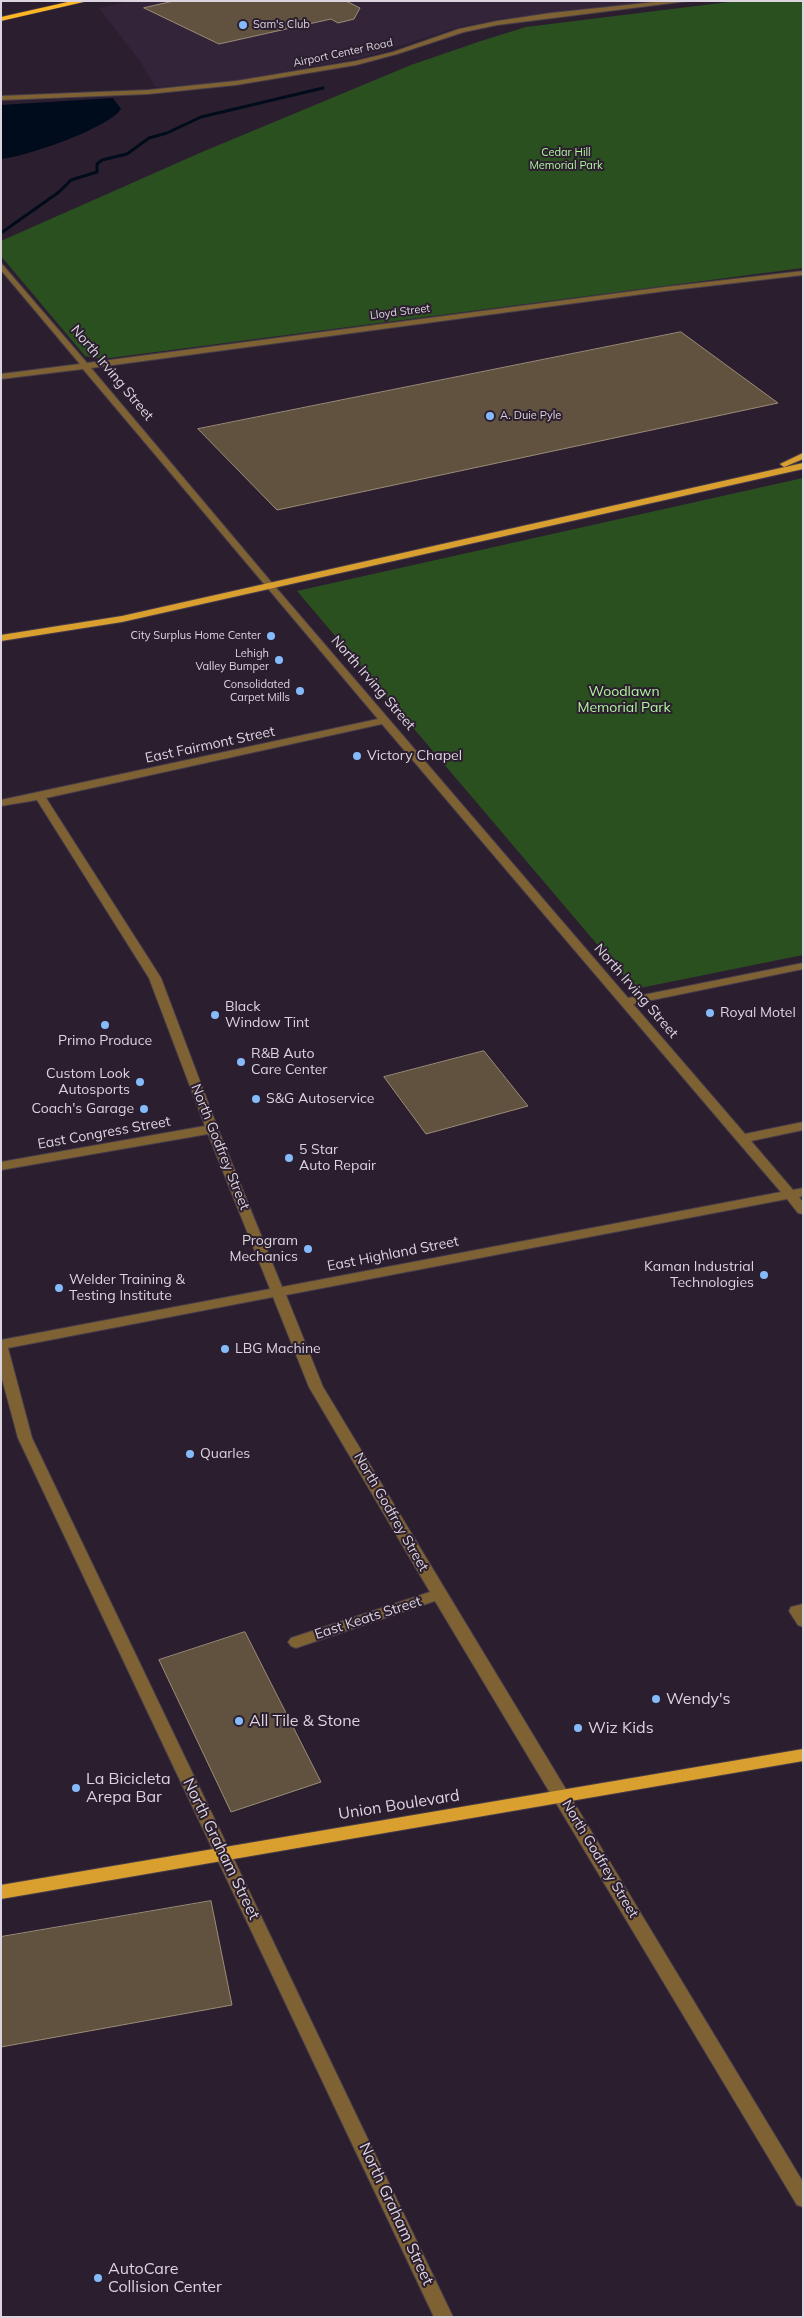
<!DOCTYPE html>
<style>
body{margin:0}
#map{position:relative;width:804px;height:2318px;overflow:hidden;background:#2b1f2f;font-family:Mulish,sans-serif}
canvas{display:block}
.frame{position:absolute;inset:0;border:2px solid #dcd4df;pointer-events:none}
</style>
<div id="map">
<canvas width="804" height="2318"></canvas>
<div class="frame"></div>
</div>
<script>
const c = document.querySelector('canvas').getContext('2d');
c.lineJoin = 'round';
function fillPath(path, color) { c.fillStyle = color; c.fill(path, 'evenodd'); }
function strokePath(path, color, width, dash) { c.strokeStyle = color; c.lineWidth = width; c.lineCap = dash ? 'butt' : 'round'; c.setLineDash(dash || []); c.stroke(path); }
function label(font, color, halo, rows, align = 'center') {
  c.font = font + ' Mulish,sans-serif'; c.lineWidth = 4; c.setLineDash([]); c.textBaseline = 'middle'; c.strokeStyle = halo; c.fillStyle = color; for (const [text, x, y, turn = 0] of rows) {
    c.save(); c.translate(x, y); c.rotate((+turn || 0) * Math.PI / 180); c.textAlign = isNaN(turn) ? turn : align; if (halo) c.strokeText(text, 0, 0); c.fillText(text, 0, 0); c.restore();
  }
}
const built = new Path2D(`
 M130 1H659L499 19 459 27 365 57 216 84 155 87 140 61 99 8Z`);
const green = new Path2D(`
 M737 1H803V268L102 359 85 356 1 256V241L202 152 411 65 481 41 526 27Z
 M803 478V955L635 989 297 591Z`);
const water = new Path2D(`
 M113 98 121 109C109 128 25 157 1 159V105Z`);
const stream = new Path2D(`
 M1 233 59 192 71 180 97 172V164L102 160 127 154 149 138 167 133 201 117 323 88`);
const building = new Path2D(`
 M174 1H346L360 8 354 19 338 23 331 19 219 44 144 8Z
 M681 332 778 403 277 510 198 429Z
 M484 1051 528 1106 426 1134 384 1077Z
 M245 1632 321 1782 231 1812 159 1660Z
 M211 1901 232 2005 1 2047V1937Z`);
const minor = new Path2D(`
 M665 1H688L497 25 464 32 397 54 356 65 236 85 148 94 1 100V96L148 90 236 81 356 61 393 52 459 29 497 21 551 13Z
 M1 263 87 363 665 287 803 271V275L665 291 91 368 272 583 628 998 803 963V969L633 1004 745 1134 803 1122V1130L751 1141 793 1190 803 1188V1196L799 1197 803 1202V1214L798 1213 787 1199 286 1295 323 1387 803 2182V2207L797 2205 435 1601 296 1648 291 1646 288 1642 291 1638 430 1592 309 1387 273 1297 8 1348 32 1438 453 2317H434L18 1438 1 1375V1340L270 1289 208 1134 1 1170V1162L205 1126 149 978 37 800 1 806V800L378 719 83 369 1 379V374L80 364 1 270ZM382 724 738 1142 781 1192 282 1287 218 1129 161 978 46 798Z
 M803 1604V1627L798 1625 789 1611 791 1607Z`);
const major = new Path2D(`
 M803 453V459L784 467 780 464Z
 M803 463V469L122 622 1 641V635L122 616Z
 M803 1749V1761L1 1899V1885Z`);
const highway = new Path2D(`
 M72 1H88L1 21V17Z`);
const markers = [
 [243,25,5,"#85bbfb"],
 [490,416,5,"#85bbfb"],
 [271,636,5,"#85bbfb"],
 [279,660,5,"#85bbfb"],
 [300,691,5,"#85bbfb"],
 [357,756,5,"#85bbfb"],
 [710,1013,5,"#85bbfb"],
 [215,1015,5,"#85bbfb"],
 [105,1025,5,"#85bbfb"],
 [241,1062,5,"#85bbfb"],
 [140,1082,5,"#85bbfb"],
 [256,1099,5,"#85bbfb"],
 [144,1109,5,"#85bbfb"],
 [289,1158,5,"#85bbfb"],
 [308,1249,5,"#85bbfb"],
 [764,1275,5,"#85bbfb"],
 [59,1288,5,"#85bbfb"],
 [225,1349,5,"#85bbfb"],
 [190,1454,5,"#85bbfb"],
 [656,1699,5,"#85bbfb"],
 [239,1721,5,"#85bbfb"],
 [578,1728,5,"#85bbfb"],
 [76,1788,5,"#85bbfb"],
 [98,2278,5,"#85bbfb"]
];
const farPoinames = [
 ["Sam's Club",253,25,"left"],
 ["A. Duie Pyle",500,416,"left"],
 ["City Surplus Home Center",261,636],
 ["Lehigh",269,654],
 ["Valley Bumper",269,667],
 ["Consolidated",290,685],
 ["Carpet Mills",290,698]
];
const farStreetnames = [
 ["Airport Center Road",343,53,-12],
 ["Lloyd Street",400,312,-7]
];
const farParknames = [
 ["Cedar Hill",566,153],
 ["Memorial Park",566,166]
];
const streetNames = [
 ["North Irving Street",112,373,50],
 ["North Irving Street",373,683,49],
 ["East Fairmont Street",210,745,-12],
 ["North Irving Street",636,991,49],
 ["East Congress Street",104,1133,-10],
 ["North Godfrey Street",220,1147,68],
 ["East Highland Street",393,1254,-11],
 ["North Godfrey Street",391,1512,60],
 ["East Keats Street",368,1618,-18],
 ["North Godfrey Street",600,1859,59]
];
const parkNames = [
 ["Woodlawn",624,692],
 ["Memorial Park",624,708]
];
const poiNames = [
 ["Victory Chapel",367,756],
 ["Black",225,1007],
 ["Window Tint",225,1023],
 ["Royal Motel",720,1013],
 ["Primo Produce",105,1041,"center"],
 ["R&B Auto",251,1054],
 ["Care Center",251,1070],
 ["Custom Look",130,1074,"right"],
 ["Autosports",130,1090,"right"],
 ["S&G Autoservice",266,1099],
 ["Coach's Garage",134,1109,"right"],
 ["5 Star",299,1150],
 ["Auto Repair",299,1166],
 ["Program",298,1241,"right"],
 ["Mechanics",298,1257,"right"],
 ["Kaman Industrial",754,1267,"right"],
 ["Technologies",754,1283,"right"],
 ["Welder Training &",69,1280],
 ["Testing Institute",69,1296],
 ["LBG Machine",235,1349],
 ["Quarles",200,1454]
];
const nearPoinames = [
 ["Wendy's",666,1699],
 ["All Tile & Stone",249,1721],
 ["Wiz Kids",588,1728],
 ["La Bicicleta",86,1779],
 ["Arepa Bar",86,1797],
 ["AutoCare",108,2269],
 ["Collision Center",108,2287]
];
const nearStreetnames = [
 ["Union Boulevard",399,1805,-9],
 ["North Graham Street",221,1849,64],
 ["North Graham Street",396,2214,65]
];
fillPath(built, '#34243a');
fillPath(green, '#2b5020');
fillPath(water, '#000c1b');
strokePath(stream, '#000c1b', 3);
fillPath(building, '#60523f');
strokePath(building, '#9b8c77', 1);
strokePath(minor, '#473c4b', 2);
strokePath(major, '#473c4b', 2);
strokePath(highway, '#473c4b', 1);
fillPath(minor, '#7e6233');
fillPath(major, '#d99f2f');
fillPath(highway, '#fdb725');
for (const [x, y, r, color] of markers) { const dot = new Path2D(); dot.arc(x, y, r, 0, 2 * Math.PI); c.fillStyle = color; c.fill(dot); strokePath(dot, '#2b1f2f', 2); }
label('11px', '#dcd4df', '#2b1f2f', farPoinames, 'right');
label('11px', '#dcd4df', '#2b1f2f', farStreetnames);
label('11px', '#b0f49d', '#2b1f2f', farParknames);
label('14px', '#dcd4df', '#2b1f2f', streetNames);
label('14px', '#b0f49d', '#2b1f2f', parkNames);
label('14px', '#dcd4df', '#2b1f2f', poiNames, 'left');
label('16px', '#dcd4df', '#2b1f2f', nearPoinames, 'left');
label('16px', '#dcd4df', '#2b1f2f', nearStreetnames);
</script>
